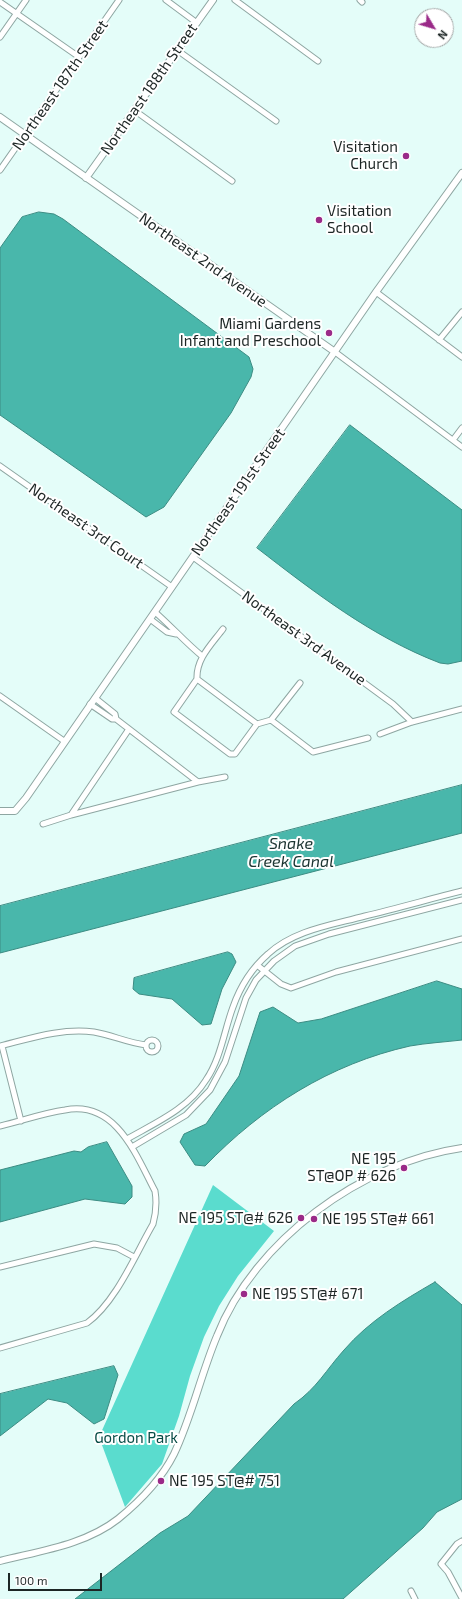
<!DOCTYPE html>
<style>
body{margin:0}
#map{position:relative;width:462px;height:1599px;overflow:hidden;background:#e4fdf9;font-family:"Exo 2",sans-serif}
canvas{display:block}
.north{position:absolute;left:414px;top:8px;width:40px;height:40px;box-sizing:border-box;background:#fff;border:1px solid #a5a8a8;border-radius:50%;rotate:128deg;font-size:11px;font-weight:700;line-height:16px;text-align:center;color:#1d2625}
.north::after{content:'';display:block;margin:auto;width:14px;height:18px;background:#9a2a88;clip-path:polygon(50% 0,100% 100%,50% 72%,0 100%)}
.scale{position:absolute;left:8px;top:1573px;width:94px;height:18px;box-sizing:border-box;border:2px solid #1d2625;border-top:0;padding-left:5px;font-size:12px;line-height:14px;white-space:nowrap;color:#1d2625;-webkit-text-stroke:3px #fff;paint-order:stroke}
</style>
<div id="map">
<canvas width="462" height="1599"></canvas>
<div class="north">N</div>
<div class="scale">100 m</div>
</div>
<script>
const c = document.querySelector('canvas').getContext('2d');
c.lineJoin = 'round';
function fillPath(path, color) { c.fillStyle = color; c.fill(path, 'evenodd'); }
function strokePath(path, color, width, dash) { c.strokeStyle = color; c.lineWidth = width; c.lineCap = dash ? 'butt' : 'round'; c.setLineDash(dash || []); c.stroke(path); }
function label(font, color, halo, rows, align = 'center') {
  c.font = font + ' "Exo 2",sans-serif'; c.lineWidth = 4; c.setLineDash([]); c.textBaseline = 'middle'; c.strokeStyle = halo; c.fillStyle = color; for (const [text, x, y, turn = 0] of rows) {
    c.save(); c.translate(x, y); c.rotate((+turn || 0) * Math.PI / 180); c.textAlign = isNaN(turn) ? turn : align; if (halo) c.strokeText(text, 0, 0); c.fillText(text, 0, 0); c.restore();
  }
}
const green = new Path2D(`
 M213 1185 274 1231 238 1276 219 1306 204 1337 190 1376 179 1416 162 1464 125 1507 99 1437Z`);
const water = new Path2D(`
 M39 212 54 214 63 219 249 357 253 369 251 377 231 413 164 507 146 517 0 415V248L22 217Z
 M350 425 462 510V661L448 664 440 663C372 637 314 592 257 548Z
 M462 785V833L0 953V906Z
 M228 952 232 954 236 962 222 989 211 1024 202 1025 172 999 139 994 133 989 134 978Z
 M437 981 462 989V1040C445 1042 427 1043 410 1046 330 1064 262 1107 205 1166L195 1165 180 1142 184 1134 206 1124 239 1076 260 1012 273 1007 298 1023 321 1019Z
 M107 1142 132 1186V1197L125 1204 85 1199 0 1222V1170L74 1151 81 1152 88 1147Z
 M435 1282 462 1305V1499L437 1512 423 1528 343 1599H75L160 1533 188 1516 294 1404C317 1388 326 1370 344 1350 369 1321 402 1301 435 1282Z
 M114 1366 118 1375 104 1419 94 1424 67 1403 48 1399 0 1436V1394Z`);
const minor = new Path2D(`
 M166 0 197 23
 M235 0 318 61
 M360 0 362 2
 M0 2 79 57
 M0 37 26 0
 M177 50 276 121
 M134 110 232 181
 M0 170 119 0
 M376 292 462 357
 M439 340 462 312
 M335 352 462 447
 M453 440 462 428
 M0 466 172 587
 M193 557 393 704 412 722
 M155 612C172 627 185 642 202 656
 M150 619 167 632 176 634
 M223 629C211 645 196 659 197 679L257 724 271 720 300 683
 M197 679 174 712 230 754H235L257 724
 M0 696 64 741
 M95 698 115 714 116 719
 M90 704 112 719H116L198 782 225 777
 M271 720 313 752 368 738
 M380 734 412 722 462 709
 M71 815 198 782
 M43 824 71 815 129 729
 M257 965 281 984 291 988 336 972 462 939
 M146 1046a6 6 0 1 1 12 0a6 6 0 1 1-12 0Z
 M0 1046C32 1038 61 1028 94 1032 112 1035 128 1043 146 1045
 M2 1046 21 1121
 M0 1126C22 1121 43 1113 65 1110 116 1100 136 1155 155 1191 157 1203 156 1213 153 1224 135 1255 116 1302 87 1323L0 1348
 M127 1139C155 1123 188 1109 206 1080 221 1058 224 1031 233 1007 240 987 252 968 268 954 294 930 332 925 365 916 398 908 430 899 462 891
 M132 1147 186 1115 210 1090 225 1062 246 998 256 980 274 961 295 946 329 934 462 900
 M0 1267 94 1244 117 1248 134 1257
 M462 1541 457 1544 441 1564 448 1572 462 1598
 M411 1591 415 1599`);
const tertiary = new Path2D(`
 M0 117 335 352
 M86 178 213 0
 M0 811H15L26 798 376 292 462 173
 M0 1561C39 1551 85 1545 118 1519 139 1502 162 1478 174 1454 192 1416 201 1374 217 1336 254 1241 362 1162 462 1148`);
const markers = [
 [406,156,4,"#9a2a88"],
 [319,220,4,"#9a2a88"],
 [329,333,4,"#9a2a88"],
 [404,1168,4,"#9a2a88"],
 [301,1218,4,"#9a2a88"],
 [314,1219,4,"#9a2a88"],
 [244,1294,4,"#9a2a88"],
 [161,1481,4,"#9a2a88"]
];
const streetNames = [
 ["Northeast 187th Street",60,85,-55],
 ["Northeast 188th Street",149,89,-55],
 ["Northeast 2nd Avenue",203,260,35],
 ["Northeast 191st Street",238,492,-55],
 ["Northeast 3rd Court",86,526,35],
 ["Northeast 3rd Avenue",304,638,36]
];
const poiNames = [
 ["Visitation",398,147],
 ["Church",398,164],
 ["Visitation",327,211,"left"],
 ["School",327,228,"left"],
 ["Miami Gardens",321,324],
 ["Infant and Preschool",321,341],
 ["NE 195",396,1159],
 ["ST@OP # 626",396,1176],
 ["NE 195 ST@# 626",293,1218],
 ["NE 195 ST@# 661",322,1219,"left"],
 ["NE 195 ST@# 671",252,1294,"left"],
 ["NE 195 ST@# 751",169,1481,"left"]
];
const parkNames = [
 ["Gordon Park",136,1438]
];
const waterNames = [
 ["Snake",291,844],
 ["Creek Canal",291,862]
];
fillPath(green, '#5adcce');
fillPath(water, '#49b7ab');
strokePath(water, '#3c8c83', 1);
strokePath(minor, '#8ea6a2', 7);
strokePath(tertiary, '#8ea6a2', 8);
strokePath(minor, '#fff', 5);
strokePath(tertiary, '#fff', 6);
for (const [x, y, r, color] of markers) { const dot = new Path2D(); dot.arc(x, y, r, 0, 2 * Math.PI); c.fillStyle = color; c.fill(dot); strokePath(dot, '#fff', 1.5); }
label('15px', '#1d2625', '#fff', streetNames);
label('15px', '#1d2625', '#fff', poiNames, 'right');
label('15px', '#054a44', '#fff', parkNames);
label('italic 16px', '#1b3431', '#fff', waterNames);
</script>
